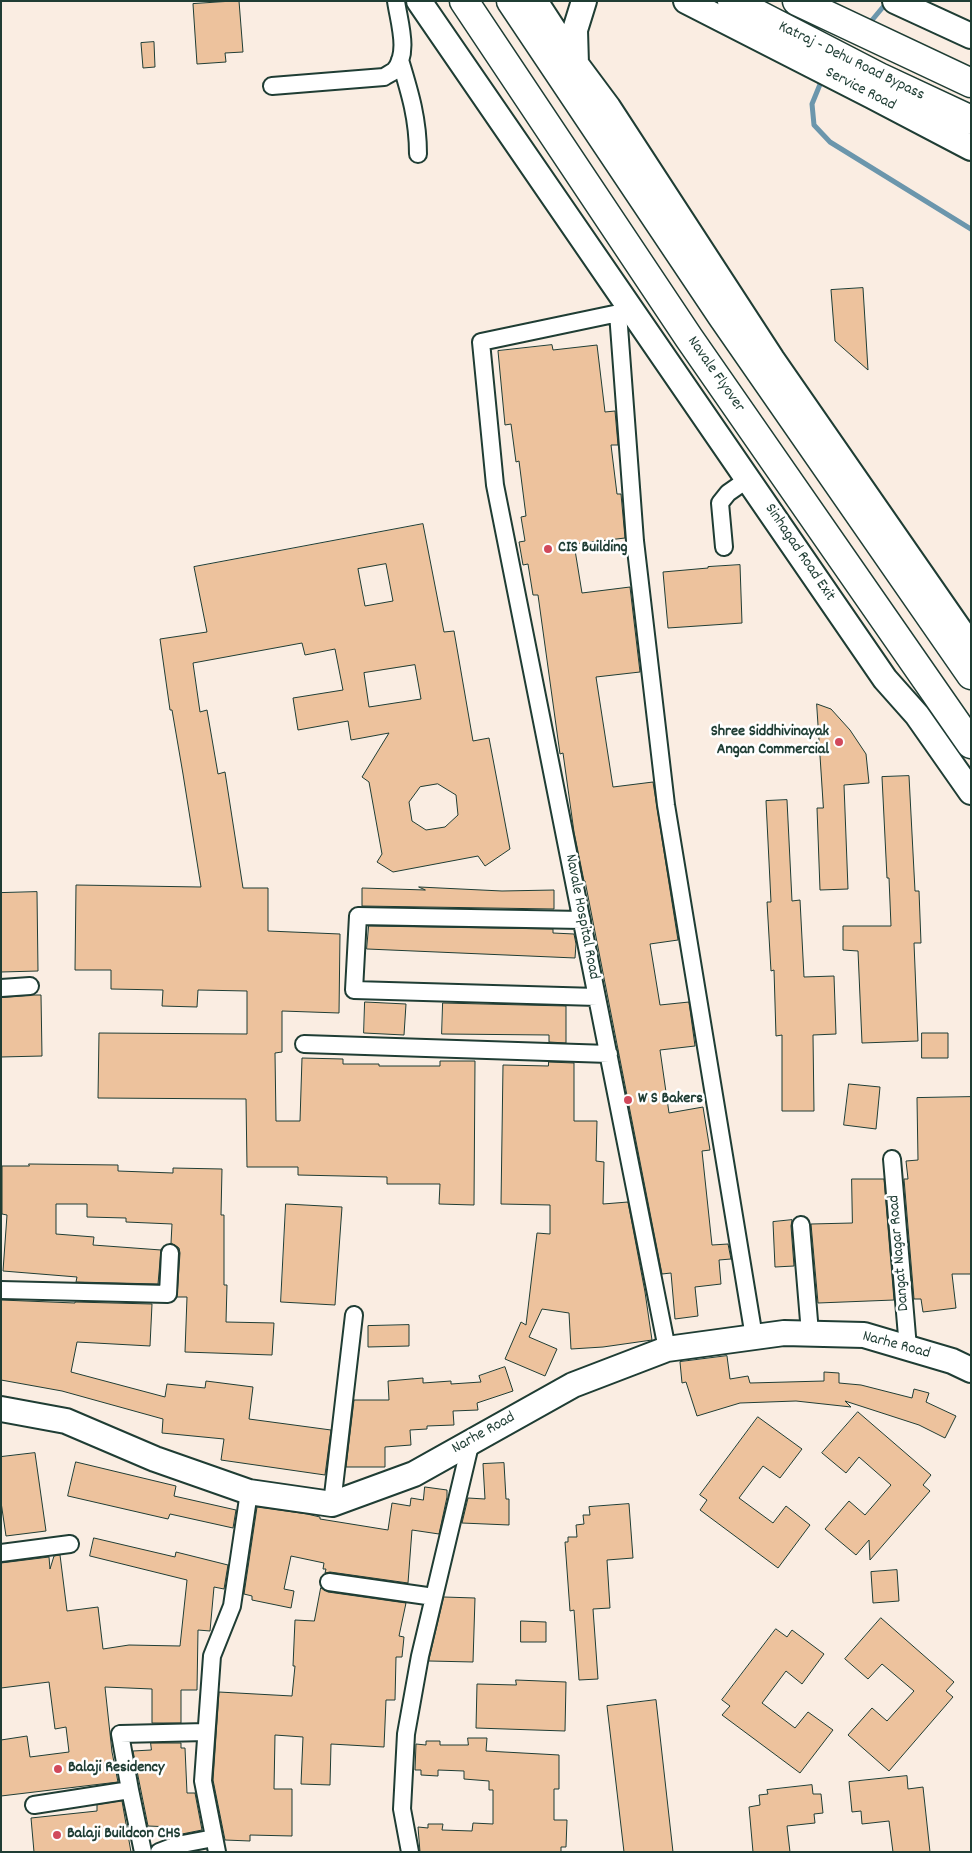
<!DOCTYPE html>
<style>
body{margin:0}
#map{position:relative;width:972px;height:1853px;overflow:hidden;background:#faede2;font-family:Dekko,sans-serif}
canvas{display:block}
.frame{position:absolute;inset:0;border:2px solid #1f3d34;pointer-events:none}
</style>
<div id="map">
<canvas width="972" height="1853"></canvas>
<div class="frame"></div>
</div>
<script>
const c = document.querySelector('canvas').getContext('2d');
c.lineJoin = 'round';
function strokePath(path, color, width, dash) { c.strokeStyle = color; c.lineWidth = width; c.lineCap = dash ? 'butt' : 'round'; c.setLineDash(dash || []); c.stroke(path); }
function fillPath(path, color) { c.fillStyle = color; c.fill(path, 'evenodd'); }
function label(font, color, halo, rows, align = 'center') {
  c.font = font + ' Dekko,sans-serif'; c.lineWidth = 5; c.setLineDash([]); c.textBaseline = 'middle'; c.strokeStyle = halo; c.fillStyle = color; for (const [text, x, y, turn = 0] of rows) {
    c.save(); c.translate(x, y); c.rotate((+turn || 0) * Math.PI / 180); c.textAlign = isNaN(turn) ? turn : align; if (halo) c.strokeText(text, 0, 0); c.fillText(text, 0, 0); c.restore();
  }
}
const stream = new Path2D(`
 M868 25 888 1
 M823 77 812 104 814 125 830 142 971 229`);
const building = new Path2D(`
 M239 1 243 52 225 53 226 62 197 64 193 4Z
 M154 42 155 67 143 68 141 43Z
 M863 288 868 370 835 341 831 290Z
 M552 345 553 350 597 345 605 412 615 411 618 445H611L617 494H621L625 538 574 544 582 593 630 587 640 672 596 677 613 787 653 782 678 940 650 944 660 1005 689 1002 695 1046 660 1050 669 1113 703 1107 710 1150 702 1151 712 1245 728 1244 731 1259 719 1260 721 1284 695 1287 698 1316 675 1319 671 1273 662 1274 585 881H584L574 832 563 753 560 754 538 595H533L528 564 523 565 519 542 525 541 521 517 526 516 519 461 516 462 511 424 505 425 498 351Z
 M423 524 444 632 454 631 473 741 489 738 510 849 485 866 478 856 393 872 377 862 382 854 369 782 362 777 389 733 351 740 348 721 298 730 293 698 343 690 335 649 305 655 302 643 193 663 200 712 207 710 218 774 225 772 243 888H268V931L340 934 339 1013 282 1011V1052L275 1053 276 1121H300L302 1058 343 1059V1064H379V1066H440V1061H475L474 1205 439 1204 440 1184H387V1177L298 1175V1167H247L246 1099 98 1098 99 1033 247 1034V991L198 990 197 1007 162 1006 163 990 111 989V970H75L76 885 201 887 183 774 172 710H170L160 639 207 632 194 567ZM386 564 393 601 365 606 358 569ZM415 665 421 699 369 707 364 673ZM438 784 456 795 458 815 445 827 426 830 412 821 409 802 420 787Z
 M740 565 742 623 668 628 663 572 708 568V567Z
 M817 704 831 709 850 730 866 754 869 783 844 785 848 889 820 890 817 808H823Z
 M909 776 915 891H919L921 943H914L918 1041 862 1043 858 951 843 950V926H891L889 878H887L882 777Z
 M787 800 792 901 800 900 804 977 834 976 836 1034 813 1035 814 1111H782V1035L776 1036 774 970 771 971 767 902H771L766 801Z
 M419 887 502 891 554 890V909L362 906V888L425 890Z
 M37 892 38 971 1 972V893Z
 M369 926 553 929V933L574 934 576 944 575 958 367 949Z
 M32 995H41L42 1056 1 1057V998Z
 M365 1002 406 1004 404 1035 364 1033Z
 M443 1003 566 1006V1043L549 1042V1035L442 1034Z
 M922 1033H948V1058H922Z
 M549 1062 574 1063V1121H597L596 1161 604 1162 603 1204 628 1202 645 1292 652 1340 603 1347 571 1349 569 1313 542 1309 529 1337 557 1349 545 1376 505 1359 521 1322 526 1325 537 1233 550 1234V1205L501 1204 503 1065 548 1066Z
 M849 1084 880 1087 876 1129 844 1125Z
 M971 1097V1274H952L956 1308 923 1312 921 1299H914L904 1179H908L906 1161 918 1160 917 1098Z
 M29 1164 118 1165V1171L173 1173V1168L222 1169 221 1215H224V1285H227L226 1322 274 1323 272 1355 185 1352 187 1297H177L180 1253 179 1248 171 1243 172 1224 126 1222V1218L87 1217V1204H56V1234L94 1237 93 1245 161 1250 158 1284 76 1282 77 1277 3 1271 7 1215 2 1214V1166H29Z
 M852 1179H884L894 1300 818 1303 811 1224 852 1223Z
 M286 1204 342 1207 335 1305 281 1302Z
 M792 1220 791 1226 794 1266 775 1267 773 1222Z
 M1 1300 75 1303V1302L152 1304 150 1346 77 1342 71 1372 165 1397 167 1384 205 1388 206 1381 253 1387 249 1419 331 1430 325 1475 221 1460 224 1439 162 1433 163 1419 62 1391 1 1380Z
 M409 1325V1346L368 1347V1326Z
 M727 1356 730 1379 748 1376 750 1383 824 1381V1372L839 1373V1383L861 1385 912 1398 914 1389 929 1393 926 1402 956 1416 945 1438 919 1425 845 1401 851 1407 796 1401 740 1403 697 1416 686 1382 682 1383 680 1362Z
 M505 1367 513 1391 477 1403 478 1410 453 1411 454 1425 427 1426V1429L410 1430 411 1445 385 1447V1467H346L354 1400H389L388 1381 423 1378V1383L451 1381V1384L481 1382 479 1376Z
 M858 1412 931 1475 923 1485 930 1491 870 1560 869 1540 856 1555 825 1529 849 1501 865 1515 891 1485 859 1457 846 1473 822 1453Z
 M758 1417 802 1449 780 1478 763 1466 739 1498 773 1523 786 1506 810 1525 778 1568 700 1510 707 1500 700 1495Z
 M35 1453 46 1531 6 1536 1 1502V1457Z
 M76 1462 176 1486 174 1496 236 1510 233 1528 170 1514 168 1519 68 1496Z
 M504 1463 506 1499H509V1525L462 1523 468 1498 485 1499 483 1464Z
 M425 1487 447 1490V1497L439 1534 412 1530 408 1583 330 1572 325 1573 326 1569H323L324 1563 291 1556 284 1589 294 1591 291 1608 252 1600V1596L244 1594 257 1507 307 1514 320 1517V1519L388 1530 392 1503 410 1506 411 1498 423 1500Z
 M629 1504 633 1558 607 1560 610 1608 593 1609 598 1679 579 1680 574 1610 570 1611 565 1542H568V1537H577L576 1525 584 1524 583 1515H590L589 1507Z
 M94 1538 175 1557 176 1552 228 1565 224 1589 214 1587 210 1631 198 1630 197 1690H181V1723H152V1689L105 1687 112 1752 118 1782 1 1796V1740L27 1736 30 1757 69 1752 66 1727 55 1729 49 1682 1 1688V1563L49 1557 50 1569 54 1556 60 1555 67 1611 98 1607 103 1649 129 1645 180 1646 187 1580 90 1556Z
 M897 1570 899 1601 873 1603 871 1572Z
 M321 1588 328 1592 406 1603 399 1636 404 1637 402 1657H396L395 1700H386L384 1747 331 1744 330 1785 301 1784 303 1737 275 1735 274 1789H292V1836L250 1835V1841L225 1840 213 1780 219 1692 292 1696 295 1666H293L295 1620 314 1621Z
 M444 1597 475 1598 473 1662 429 1661Z
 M881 1618 954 1682 946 1691 953 1697 889 1771 848 1735 872 1708 887 1721 914 1691 882 1664 868 1679 845 1659Z
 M521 1621 546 1622V1642H521Z
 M776 1629 787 1637 792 1630 824 1654 802 1684 786 1671 762 1703 795 1728 808 1712 833 1730 800 1773 722 1715 730 1706 722 1700Z
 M516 1680 566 1682 565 1731 476 1728 477 1684 516 1685Z
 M656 1700 673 1852H624L607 1706Z
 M468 1738H487L486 1751 559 1755V1789H554V1820H567L566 1847H561V1852H420L418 1827 428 1828V1824H443L442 1830 472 1831 473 1823 493 1824V1790H489V1781L464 1779V1771L438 1770V1776L421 1775V1770H415L416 1744 426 1745V1741H440V1745H468Z
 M151 1743H181V1748H185L187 1793H195L202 1830 172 1836V1827L148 1826 133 1751 151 1750Z
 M907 1776 908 1789 923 1787 930 1852H893L889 1821 862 1824 861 1811 852 1812 849 1782Z
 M812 1785 813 1794H821L823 1813 814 1814 815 1823 787 1826 790 1852H753L749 1807 760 1805 759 1795 768 1794 767 1790Z
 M122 1801 131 1852H34L31 1818 97 1811V1805Z`);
const street = new Path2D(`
 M400 60C410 93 418 119 418 154
 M272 86 384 77C387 75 391 73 394 71 410 54 399 22 396 1
 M633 310 481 342 495 485 667 1349
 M618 313 635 541 666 805 754 1337
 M724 547 720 503 728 493 748 479
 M582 920 358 916 354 990 597 997
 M1 988 30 986
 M304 1044 609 1054
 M892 1159 908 1348
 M801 1225 810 1333
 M1 1290 168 1294 170 1253
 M332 1504 354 1315
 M1 1553 70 1544
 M329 1582 434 1597
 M130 1790 143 1852
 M34 1805 130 1790 120 1734 206 1732
 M159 1852 177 1845 214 1838
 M217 1852 203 1781 212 1656 232 1606 249 1492
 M410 1852 402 1809 406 1734 420 1656 471 1441`);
const secondary = new Path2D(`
 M419 1 885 679 917 715 971 792
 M535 1 576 64 608 107 772 359 971 646
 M686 1 872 96 971 148
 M895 1 971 36
 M576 64 575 30 584 1
 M1 1409 66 1421 155 1459 249 1492 332 1504 414 1474 573 1385 667 1349 784 1333 864 1335 952 1361 971 1370`);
const highway = new Path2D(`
 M464 1 689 338 971 744
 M511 1 722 316 971 675
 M732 1 879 77 971 120
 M797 1 971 83`);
const markers = [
 [548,549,5,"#d1495b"],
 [839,742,5,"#d1495b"],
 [628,1100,5,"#d1495b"],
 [58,1769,5,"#d1495b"],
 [57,1835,5,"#d1495b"]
];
const streetNames = [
 ["Katraj - Dehu Road Bypass",851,62,26],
 ["Service Road",860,90,27],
 ["Navale Flyover",715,375,55],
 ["Sinhagad Road Exit",799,553,56],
 ["Navale Hospital Road",581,917,79],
 ["Dangat Nagar Road",900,1253,-95],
 ["Narhe Road",896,1346,15],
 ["Narhe Road",484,1434,-29]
];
const poiNames = [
 ["CIS Building",558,549],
 ["Shree Siddhivinayak",829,733,"right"],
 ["Angan Commercial",829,751,"right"],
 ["W S Bakers",638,1100],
 ["Balaji Residency",68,1769],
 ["Balaji Buildcon CHS",67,1835]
];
strokePath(stream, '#6b96ac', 5);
fillPath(building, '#edc29d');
strokePath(building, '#1f3d34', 1);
strokePath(street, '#1f3d34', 20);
strokePath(secondary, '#1f3d34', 28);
strokePath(highway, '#1f3d34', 31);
strokePath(street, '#fff', 16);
strokePath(secondary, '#fff', 24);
strokePath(highway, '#fff', 28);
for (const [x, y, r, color] of markers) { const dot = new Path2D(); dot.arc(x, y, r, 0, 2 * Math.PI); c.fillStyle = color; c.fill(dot); strokePath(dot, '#fff', 2); }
label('16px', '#1f3d34', '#fff', streetNames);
label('bold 16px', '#1f3d34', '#fff', poiNames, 'left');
</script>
